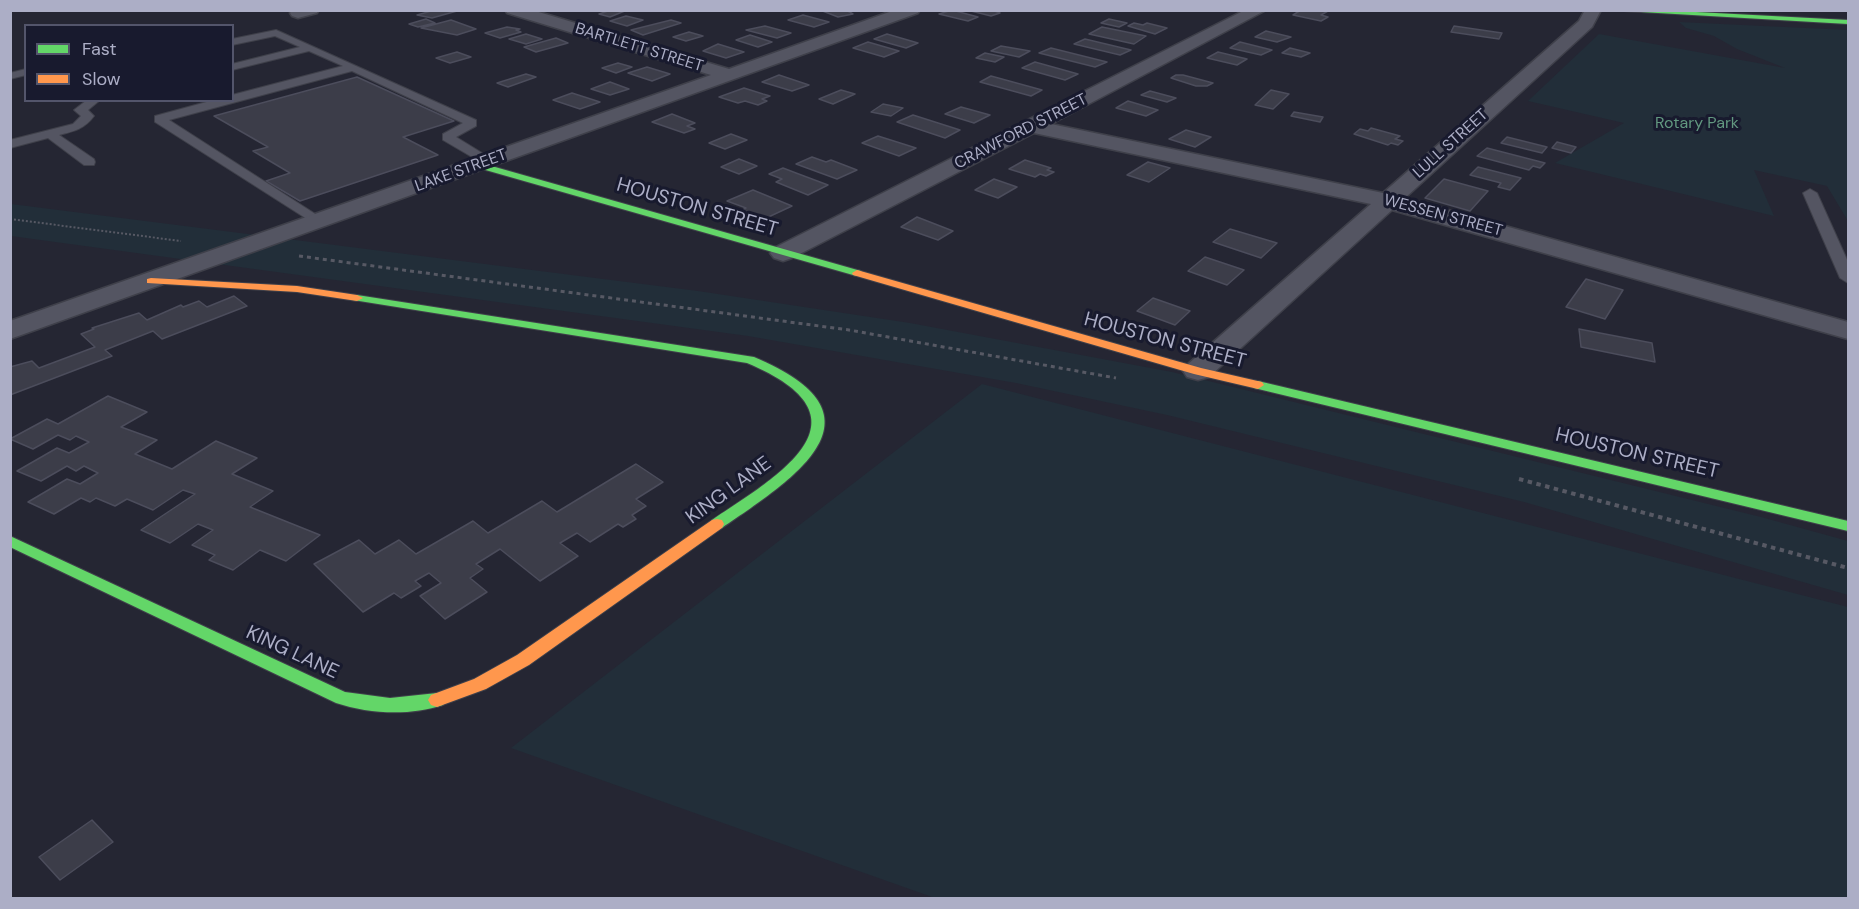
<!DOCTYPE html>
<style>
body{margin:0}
#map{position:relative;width:1859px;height:909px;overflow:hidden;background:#252633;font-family:"DM Sans",sans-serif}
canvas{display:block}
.frame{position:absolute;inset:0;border:12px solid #acaec6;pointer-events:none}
.legend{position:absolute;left:24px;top:24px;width:210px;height:78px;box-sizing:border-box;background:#181a2e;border:2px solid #53556b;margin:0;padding:8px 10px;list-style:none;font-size:18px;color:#acaec6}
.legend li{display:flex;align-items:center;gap:12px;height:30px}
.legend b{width:30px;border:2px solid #53556b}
</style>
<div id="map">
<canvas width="1859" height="909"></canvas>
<div class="frame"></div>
<ul class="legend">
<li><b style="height:8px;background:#63d668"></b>Fast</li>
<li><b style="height:8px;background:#ff974d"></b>Slow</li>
</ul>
</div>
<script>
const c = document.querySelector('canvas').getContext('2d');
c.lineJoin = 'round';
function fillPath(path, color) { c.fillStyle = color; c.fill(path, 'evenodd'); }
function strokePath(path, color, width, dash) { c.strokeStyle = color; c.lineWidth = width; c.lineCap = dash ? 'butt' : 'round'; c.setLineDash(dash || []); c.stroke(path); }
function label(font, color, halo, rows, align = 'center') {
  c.font = font + ' "DM Sans",sans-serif'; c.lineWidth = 6; c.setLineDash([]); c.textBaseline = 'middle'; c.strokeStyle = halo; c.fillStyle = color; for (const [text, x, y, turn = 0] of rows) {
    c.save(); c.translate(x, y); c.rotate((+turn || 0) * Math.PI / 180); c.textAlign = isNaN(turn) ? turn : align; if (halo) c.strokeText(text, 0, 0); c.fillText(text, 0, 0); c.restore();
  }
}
const green = new Path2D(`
 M1679 22 1848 30V221L1827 186 1754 170 1774 216 1555 163 1624 123 1528 101 1599 34 1785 68 1737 49 1714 36 1686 28Z
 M11 204 698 291 910 323 1172 372 1761 517 1848 541V595L1524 502 1167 415 1016 383 748 336 11 236Z
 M982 384 1848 607V898H935L511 748Z`);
const building = new Path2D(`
 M435 10H455L457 11 432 18 417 15Z
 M611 10H627L610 17 599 14Z
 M820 10H846L853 14 838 17Z
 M952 10 978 17 968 21 939 14Z
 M967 10H992L1000 13 991 16Z
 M1301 10 1328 11 1321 15 1328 17 1321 21 1293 15Z
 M803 15 829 22 814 27 788 20Z
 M626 16 643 20 627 26 610 21Z
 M426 19 435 23 418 27 409 24Z
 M1109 19 1127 23 1119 27 1101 23Z
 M451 20 476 29 457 35 421 28Z
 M671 20 681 23 643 35 631 30Z
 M1134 23 1143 25 1147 23 1167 28 1155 34 1128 26Z
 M765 26 791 33 777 38 746 30Z
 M1454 26 1502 33 1499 39 1451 32Z
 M507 27 520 29 516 30 521 32 500 38 485 33Z
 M1102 27 1146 36 1134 44 1089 34Z
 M1266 31 1291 37 1277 42 1255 37Z
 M689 32 703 36 686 41 673 37Z
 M526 34 542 39 526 44 509 39Z
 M887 34 918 43 906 48 874 39Z
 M750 35 772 42 758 47 736 40Z
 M556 38 568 43 536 52 524 47Z
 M1085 39 1131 50 1120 55 1074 44Z
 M868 42 899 51 884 57 853 48Z
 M1240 42 1272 50 1261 55 1230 48Z
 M718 44 744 52 726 58 703 51Z
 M1001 46 1030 51 1019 57 991 51Z
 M1051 48 1107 62 1095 67 1039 53Z
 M1290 48 1310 53 1301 57 1282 53Z
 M457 52 471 57 450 63 436 58Z
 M1218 52 1247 59 1237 65 1207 58Z
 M985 53 1004 57 995 62 976 58Z
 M1035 62 1078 74 1065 80 1022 68Z
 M618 63 632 67 616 73 602 68Z
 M647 67 670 74 652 81 628 73Z
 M526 74 536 77 508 87 497 83Z
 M779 75 809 85 792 91 762 82Z
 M1176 75H1183L1213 83 1207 86H1196L1171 78Z
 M991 76 1042 90 1031 96 980 82Z
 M357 77 454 121 403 137 438 155 300 201 266 181 290 173 253 151 268 147 214 116Z
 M610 82 629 89 610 95 591 89Z
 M744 88 763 94 770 96 762 99 767 101 758 105 745 101 738 103 719 97Z
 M841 90 855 94 833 104 819 99Z
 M1271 90 1289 94 1273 109 1255 105Z
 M1150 91 1176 98 1167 102 1141 95Z
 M572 93 600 102 580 109 553 100Z
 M1128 101 1158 110 1146 116 1116 108Z
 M883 104 903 108 891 116 871 112Z
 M961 107 990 115 974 123 945 114Z
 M1294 112 1323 117 1320 122 1291 116Z
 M672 114 695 123 687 126 695 129 684 133 652 122Z
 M913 115 960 130 945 138 897 122Z
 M1371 128 1400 136 1395 139 1403 141 1398 145 1391 143 1388 145 1354 134 1360 129 1368 131Z
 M1186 130 1211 137 1195 147 1169 139Z
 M731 134 747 140 725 149 709 143Z
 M878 136 916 148 899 156 862 143Z
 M1507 137 1547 147 1542 153 1501 143Z
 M1557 142 1576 147 1571 153 1552 148Z
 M1487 148 1545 163 1540 168 1533 166 1529 170 1477 156Z
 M812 157 826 162 831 160 857 170 837 179 796 164Z
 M739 159 757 166 739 174 721 167Z
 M1025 160 1051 168 1047 170 1054 172 1046 176 1040 174 1035 177 1009 169Z
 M1148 162 1170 168 1149 182 1127 175Z
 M1478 167 1521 178 1510 190 1498 187 1501 183 1470 175Z
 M783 168 796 173 828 185 808 195 776 182 782 179 769 174Z
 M994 179 1017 187 998 198 975 190Z
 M1444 179 1488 191 1470 211 1425 198Z
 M753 190 792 206 762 220 741 211 746 208 727 201Z
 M917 217 953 231 938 240 901 227Z
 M1230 229 1277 243 1261 258 1213 242Z
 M1205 257 1244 270 1227 285 1188 271Z
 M1586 279 1623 290 1605 319 1566 307Z
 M234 296 247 306 162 339 153 331 105 350 112 356 10 395V367L32 361 39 368 95 347 81 334 94 329 92 328 139 313 147 320 181 305 183 307 199 301 207 307Z
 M1153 298 1190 311 1175 325 1137 311Z
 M1579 329 1652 343 1655 362 1581 347Z
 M108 396 147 412 121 427 157 440 135 454 172 469 216 441 257 458 232 474 273 491 250 507 320 535 286 561 260 550 233 570 209 560 215 555 192 545 213 530 198 524 170 543 141 530 195 494 183 490 153 510 127 499 115 506 96 498 90 502 81 498 54 514 28 502 67 479 80 484 98 473 84 466 76 471 67 466 41 481 17 471 57 448 69 453 89 442 76 436 70 440 58 435 33 449 10 439 47 419 58 424Z
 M636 464 663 482 636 499 646 506 632 515 636 519 623 527 618 524 590 542 577 533 560 543 578 556 540 581 500 549 476 564 483 569 470 578 487 592 445 619 420 596 441 583 429 573 415 581 421 586 401 598 394 593 363 612 314 564 359 540 375 554 399 540 416 554 473 521 488 533 542 501 557 512Z
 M92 820 113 842 60 880 39 857Z`);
const pathFar2 = new Path2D(`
 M10 219 181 241`);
const pathFar1 = new Path2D(`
 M299 256 849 330 1116 378`);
const path = new Path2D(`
 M1519 479 1848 568`);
const lane = new Path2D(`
 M276 30 476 120V126L456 137 495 161 489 165 484 164 443 140V134L463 123 352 71 169 120 323 219 325 222 323 225 318 226 155 122V116L214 100H232V95L343 66 309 51 232 70V64L300 47 275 36 232 45V39Z
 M26 69V75L10 79V73Z
 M87 100H100L88 110 94 116C84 129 75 131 59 135L94 159 95 162 94 165H84L48 138 10 148V140L73 124 81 116 74 110Z
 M1810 189 1817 193 1848 262V283L1840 278 1803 193Z`);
const street = new Path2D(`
 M292 10H319L317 13 298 18 292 16 290 13Z
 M505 10H532L729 69 895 10H920L918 13 10 339V321L711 75 507 13Z
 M1245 10H1266L1051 124 1383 193 1579 21 1585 10H1601L1592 27 1405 198 1848 322V339L1392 210 1209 377 1198 380 1187 377 1183 371 1187 365 1371 204 1034 133 792 258 783 261 774 258 770 253 774 248Z`);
const fast = new Path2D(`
 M1606 10H1658L1848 20V24Z
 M475 163H481L861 271 862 273 857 276 853 275 475 167Z
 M357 295 754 357C893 415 797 477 722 528H712L710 524 712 520C780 475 878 418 747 363L353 300V296Z
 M1258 381 1848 521V531L1254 388 1252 385 1254 382Z
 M10 536 345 692 390 698 437 693 443 695 446 700 443 705C410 716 369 714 336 703L10 547Z`);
const slow = new Path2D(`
 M857 270 1201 368 1262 382 1264 385 1258 389 1194 374 853 275 852 273Z
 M151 278 297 286 357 295 363 298 357 301 297 292 147 283V279Z
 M717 519 722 520 724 524 722 528 529 665 486 689 437 707 431 705 428 700 431 695 474 679 517 655 712 520Z`);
const farStreetnames = [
 ["BARTLETT STREET",639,48,17],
 ["CRAWFORD STREET",1021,132,-27],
 ["LULL STREET",1451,144,-42],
 ["LAKE STREET",461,171,-20],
 ["WESSEN STREET",1443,216,15]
];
const farParknames = [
 ["Rotary Park",1697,124]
];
const streetNames = [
 ["HOUSTON STREET",697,208,16],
 ["HOUSTON STREET",1165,341,15],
 ["HOUSTON STREET",1637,454,13],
 ["KING LANE",729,491,-36],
 ["KING LANE",292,653,25]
];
fillPath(green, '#222e39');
fillPath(building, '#3c3d49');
strokePath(building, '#4c4d5c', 1.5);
strokePath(lane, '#3f404a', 2);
strokePath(street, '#3f404a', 3);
strokePath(fast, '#3f404a', 2);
strokePath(slow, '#3f404a', 2);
strokePath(pathFar2, '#575964', 2, [2, 2]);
strokePath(pathFar1, '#575964', 3, [4, 4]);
strokePath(path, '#575964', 4, [4.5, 4.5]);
fillPath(lane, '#545562');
fillPath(street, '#545562');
fillPath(fast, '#63d668');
fillPath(slow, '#ff974d');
label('16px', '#acaec6', '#181a2e', farStreetnames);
label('16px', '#629880', '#181a2e', farParknames);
label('20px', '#acaec6', '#181a2e', streetNames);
</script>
